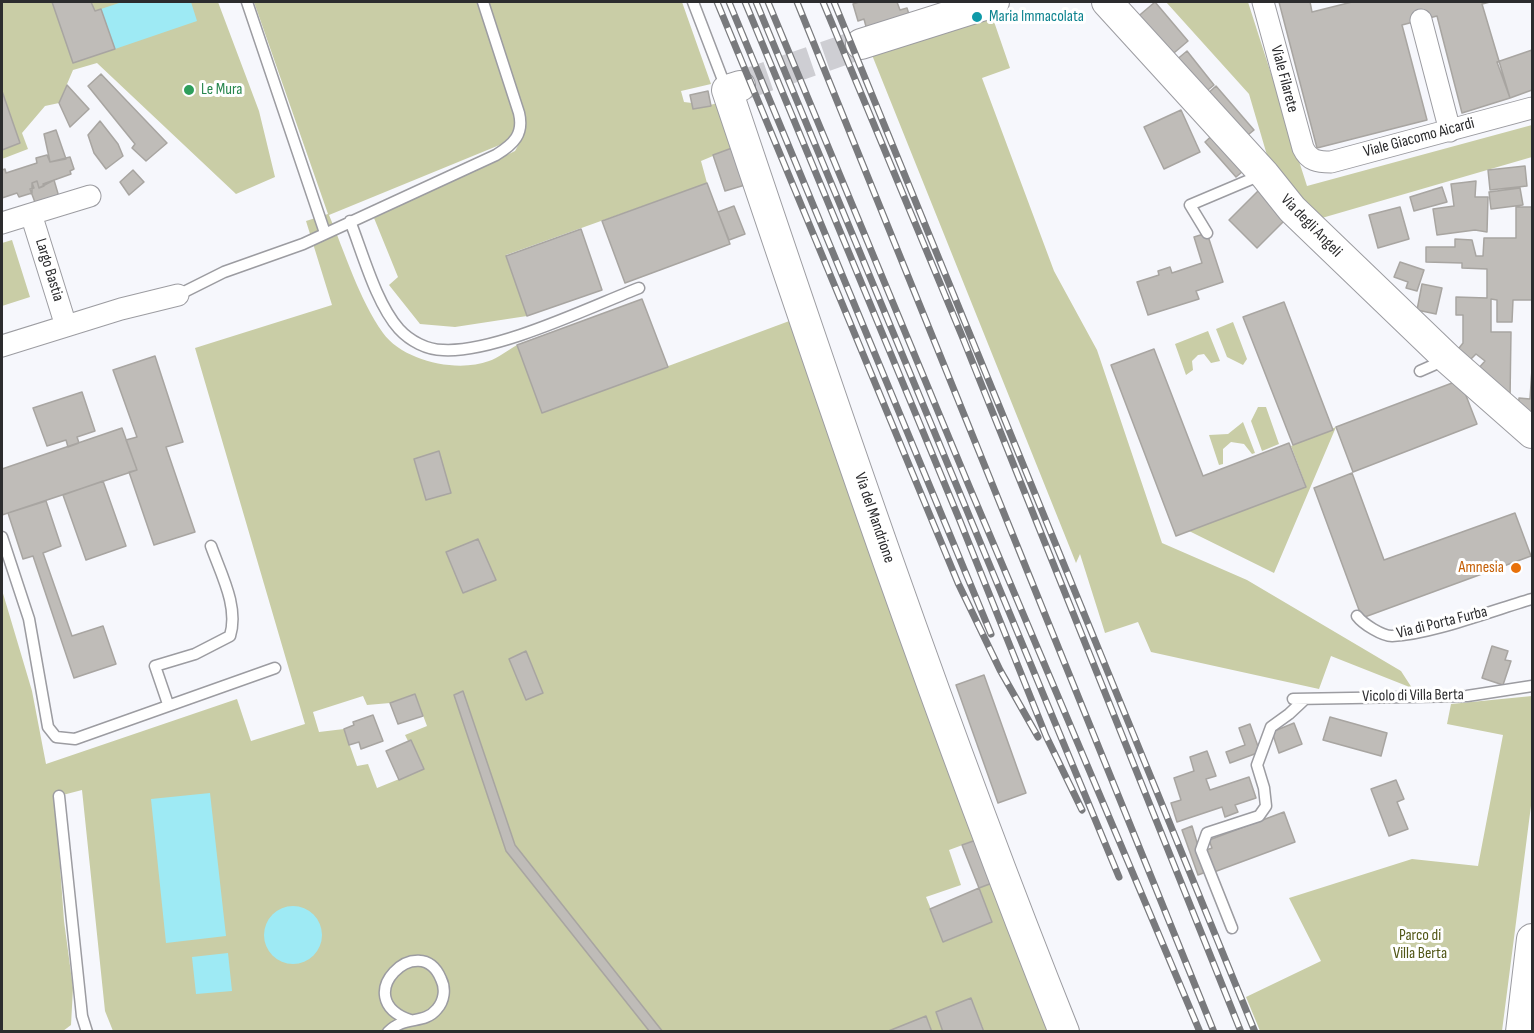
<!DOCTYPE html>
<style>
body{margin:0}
#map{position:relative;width:1534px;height:1033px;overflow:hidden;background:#f6f7fc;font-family:"Sofia Sans Condensed",sans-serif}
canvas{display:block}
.frame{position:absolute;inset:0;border:3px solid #2c2c2e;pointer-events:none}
</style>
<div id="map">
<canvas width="1534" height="1033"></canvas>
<div class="frame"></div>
</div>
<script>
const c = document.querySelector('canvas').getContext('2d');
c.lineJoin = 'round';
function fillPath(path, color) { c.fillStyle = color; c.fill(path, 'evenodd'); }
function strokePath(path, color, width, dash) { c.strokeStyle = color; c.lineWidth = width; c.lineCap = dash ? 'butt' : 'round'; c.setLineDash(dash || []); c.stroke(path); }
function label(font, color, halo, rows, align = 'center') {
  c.font = font + ' "Sofia Sans Condensed",sans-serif'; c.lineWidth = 6; c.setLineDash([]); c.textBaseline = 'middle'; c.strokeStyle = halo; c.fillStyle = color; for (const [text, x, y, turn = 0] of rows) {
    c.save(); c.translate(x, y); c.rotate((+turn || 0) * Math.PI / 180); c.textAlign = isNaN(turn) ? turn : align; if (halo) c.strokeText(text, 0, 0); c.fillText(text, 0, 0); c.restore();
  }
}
const green = new Path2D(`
 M2 2H218L259 111 275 177 236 194 97 63 73 70 59 103 45 106 22 133 28 149 2 159Z
 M254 2H682L711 84 681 91 684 102 692 103 694 109 718 103 732 148 701 161 707 183 506 255 527 316 455 327 420 324 389 285 398 277 374 218 515 151 524 135 329 215C345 253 359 299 383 333 403 361 457 373 489 361 498 358 508 350 517 345L542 413 792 320 979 839 949 850 961 885 926 897 944 942 992 922 979 888 995 882 1055 1031H984L971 998 936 1012 943 1032 932 1031 926 1016 886 1032 113 1031 105 1011 82 790 55 797 64 921 73 988 71 1025 63 1031H2V590L32 691 46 764 237 699 251 741 305 724 195 348 332 305 306 221 328 214ZM439 452 450 493 426 500 414 459ZM478 539 495 580 464 593 446 552ZM526 651 543 693 526 700 509 659ZM415 694 427 726 405 735 408 741 411 740 424 769 377 788 368 764 357 766 344 729 319 732 313 712 363 696 367 705 390 703Z
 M1166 2H1248L1307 186 1532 125V157L1315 220 1269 162 1249 94Z
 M990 10 1010 68 982 78 1054 271 1097 350 1162 543 1247 580 1401 671 1412 688 1331 656 1319 689 1151 652 1138 622 1105 633 1080 554 1076 563 870 50Z
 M12 240 30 297 2 306V243Z
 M1233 322 1247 359 1243 365 1227 357 1216 329Z
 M1208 331 1220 361 1211 363 1204 354 1198 355 1192 361 1193 370 1186 375 1175 344Z
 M1258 407H1266L1279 444 1262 451 1251 421Z
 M1243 422 1255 453 1252 454 1244 444 1231 442 1223 449V464L1219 465 1209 435 1228 434Z
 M1336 427 1274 573 1189 531 1306 486 1291 446Z
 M1532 696V798L1502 1031H1260L1246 997 1321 961 1289 898 1412 859 1478 866 1503 735 1447 724 1451 704Z`);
const water = new Path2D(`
 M122 2H191L197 21 115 49 101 9Z
 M210 793 226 936 166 943 151 799Z
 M264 935a29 29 0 1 1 58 0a29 29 0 1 1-58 0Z
 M228 953 232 991 196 994 192 957Z`);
const building = new Path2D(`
 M52 2H91L95 11 101 9 115 49 73 63Z
 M859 2H897L900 10 907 8 911 21 868 34 864 19 858 21 853 4Z
 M1155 2 1188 41 1168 58 1135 19Z
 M1279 2H1310L1312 12 1352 2H1490L1482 4 1510 98 1462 113 1437 16 1421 20 1402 25 1427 120 1317 148Z
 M1532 50V90L1510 98 1497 62Z
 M1187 51 1214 85 1203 94 1175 61Z
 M101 74 167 143 146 161 132 148 135 144 88 86Z
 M67 85 89 109 70 127 59 103Z
 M1216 86 1254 130 1243 139 1206 95Z
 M2 91 20 143 2 150Z
 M708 91 711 106 693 109 690 95Z
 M1181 110 1200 152 1164 169 1144 127Z
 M100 121 118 144 123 156 106 169 94 153 88 135Z
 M56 130 66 159 50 162 44 134Z
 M1217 131 1241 158 1242 172 1236 177 1205 142Z
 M732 148 745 185 725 191 713 155Z
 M47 155 50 162 70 157 74 169 70 171 71 174 43 184 44 186 39 188 37 181 32 183V193L19 197 17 193 2 198V170L5 169 6 173 37 163 36 158Z
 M1525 166 1527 186 1490 190 1488 170Z
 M133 170 144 182 129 195 120 182Z
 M54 180 59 197 36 205 30 189 34 188 32 183 37 181 39 188Z
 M1476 181 1475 197H1488L1487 232 1475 230 1437 235 1433 209 1454 206 1451 184Z
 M707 183 730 244 625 283 602 221Z
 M1442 187 1447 202 1414 211 1410 197Z
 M1520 188 1523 205 1491 209 1489 192Z
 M1260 189 1288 217 1257 248 1229 220Z
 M734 206 745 234 729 240 718 212Z
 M1400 207 1409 239 1378 248 1369 215Z
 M1516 207H1532V300H1513L1512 322H1497V300L1491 299V332H1511L1510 399 1477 370 1485 361 1476 354 1468 362 1456 352 1463 343V315H1456V297L1487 298V269L1462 268V263L1426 262V247H1455V239L1472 240 1476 256H1483L1484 238H1516Z
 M581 229 602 290 527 316 506 256Z
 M1207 233 1223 282 1196 291 1199 299 1148 315 1137 282 1159 275 1158 271 1170 267 1172 273 1202 263 1194 237Z
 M1400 262 1424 270 1417 291 1406 288 1408 282 1394 277Z
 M1422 284 1442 288 1436 314 1417 310Z
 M642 299 668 367 542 413 517 345Z
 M1284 302 1333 430 1293 445 1243 317Z
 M1154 349 1203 476 1289 443 1306 487 1176 536 1111 365Z
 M155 356 183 442 166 447 195 532 154 545 129 472 137 470 126 440 137 437 113 370Z
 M1532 369V417L1518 410 1519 398 1530 399Z
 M1460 380 1477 424 1353 472 1336 427Z
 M82 392 95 431 77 437 79 443 68 447 66 440 47 446 33 408Z
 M122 428 137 470 2 515V469Z
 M439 451 451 493 426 500 414 459Z
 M1352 473 1384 560 1515 513 1531 556 1362 618 1314 488Z
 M103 481 126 546 86 560 63 495Z
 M46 501 61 546 43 553 72 636 103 626 116 664 74 678 33 556 23 559 8 513Z
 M478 539 496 580 463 593 446 552Z
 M1492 646 1508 651 1505 660 1511 661 1503 685 1482 678Z
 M526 651 543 693 526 700 509 659Z
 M984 675 1026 793 998 803 956 685Z
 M463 691 515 845 663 1032H650L506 851 454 695Z
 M415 694 423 716 398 724 390 703Z
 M373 715 383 741 361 749 359 742 349 745 344 729 354 725 353 722Z
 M1330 717 1387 733 1381 756 1323 740Z
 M1294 723 1302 744 1279 753 1272 732Z
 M1250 724 1260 752 1230 763 1226 752 1245 745 1239 728Z
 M411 740 424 769 399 780 386 751Z
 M1207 751 1216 776 1206 779 1210 790 1249 777 1256 798 1235 805 1238 812 1225 817 1222 807 1177 822 1171 803 1181 800 1174 778 1194 771 1190 757Z
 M1396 780 1404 799 1397 802 1408 829 1389 836 1371 789Z
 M1284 812 1295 842 1214 872 1206 850 1212 848 1209 840Z
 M1192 826 1206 872 1198 875 1182 830Z
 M979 839 995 882 979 888 962 845Z
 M979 888 992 922 943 942 930 909Z
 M971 998 984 1032H943L936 1012Z
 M926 1016 932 1032H886Z`);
const secondaryTunnel = new Path2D(`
 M740 86 861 44`);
const lane = new Path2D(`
 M247 2 325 233
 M693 2 726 88
 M350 221C363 254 376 303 399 329 410 341 427 350 443 350 495 353 588 308 639 288
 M1207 233 1190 205 1261 175
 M178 295 224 272 303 244 496 155C514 144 524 134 519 113L483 2
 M1420 371 1445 360
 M2 537 29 619 48 727 56 737 75 739 275 668
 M1357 616C1363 624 1382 636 1392 636 1432 634 1493 610 1532 599
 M1293 699 1467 696 1532 686
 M168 704 155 666 195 654 230 636C239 607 221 574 211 546
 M59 796 82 1016 87 1032
 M1232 928 1201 850 1207 833 1259 816 1266 806 1264 788 1257 765 1271 727 1289 714 1305 699
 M388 1032C405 1015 424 1025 437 1009 444 1001 446 989 441 979 420 928 347 998 410 1020`);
const street = new Path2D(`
 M1263 2 1303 148C1309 161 1318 162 1331 162L1532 108
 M1421 20 1450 131
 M31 214 90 196
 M2 223 31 214 66 326
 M2 346 121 309 178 295`);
const secondary = new Path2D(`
 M1107 2 1264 174 1292 209 1448 359 1532 433
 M861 44 994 2
 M740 86 727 90C833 406 940 722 1064 1032
 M1521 1032 1532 939`);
const rail = new Path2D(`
 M717 2 958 583 1000 670 1038 737
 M729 2 991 634
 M745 2 960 521 1046 736 1082 810
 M756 2 1119 877
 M768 2 969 486 1200 1032
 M797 2 1214 1032
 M823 2 962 336 1241 1032
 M834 2 1255 1032`);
const markers = [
 [977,17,6,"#0f9aa8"],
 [189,90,6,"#2e9e5b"],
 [1516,568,6,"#e8710a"]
];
const cultureNames = [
 ["Maria Immacolata",989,17]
];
const streetNames = [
 ["Viale Filarete",1284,79,75],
 ["Viale Giacomo Aicardi",1419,138,-15],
 ["Via degli Angeli",1311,226,46],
 ["Largo Bastia",49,270,73],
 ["Via del Mandrione",874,518,71],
 ["Via di Porta Furba",1442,623,-14],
 ["Vicolo di Villa Berta",1413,696,-1]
];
const leisureNames = [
 ["Le Mura",201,90]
];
const foodNames = [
 ["Amnesia",1504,568]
];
const parkNames = [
 ["Parco di",1420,936],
 ["Villa Berta",1420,954]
];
fillPath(green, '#c9cda6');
fillPath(water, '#9eeaf4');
fillPath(building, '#bfbcb8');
strokePath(building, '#a8a5a1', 1.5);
strokePath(secondaryTunnel, '#ceced3', 30, [30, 15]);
strokePath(lane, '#9c9ca1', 13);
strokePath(street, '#9c9ca1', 23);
strokePath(secondary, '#9c9ca1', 32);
strokePath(lane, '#fff', 10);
strokePath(street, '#fff', 21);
strokePath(secondary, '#fff', 30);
strokePath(rail, '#797a7d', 7);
strokePath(rail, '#fff', 4.5, [14]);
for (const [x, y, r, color] of markers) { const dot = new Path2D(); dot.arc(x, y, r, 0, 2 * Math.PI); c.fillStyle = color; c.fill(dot); strokePath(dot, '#fff', 2); }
label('16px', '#0d838f', '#fff', cultureNames, 'left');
label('16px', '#2c2c2e', '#fff', streetNames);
label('16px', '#27864d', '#fff', leisureNames, 'left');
label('16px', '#c56008', '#fff', foodNames, 'right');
label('16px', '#515616', '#fff', parkNames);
</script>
